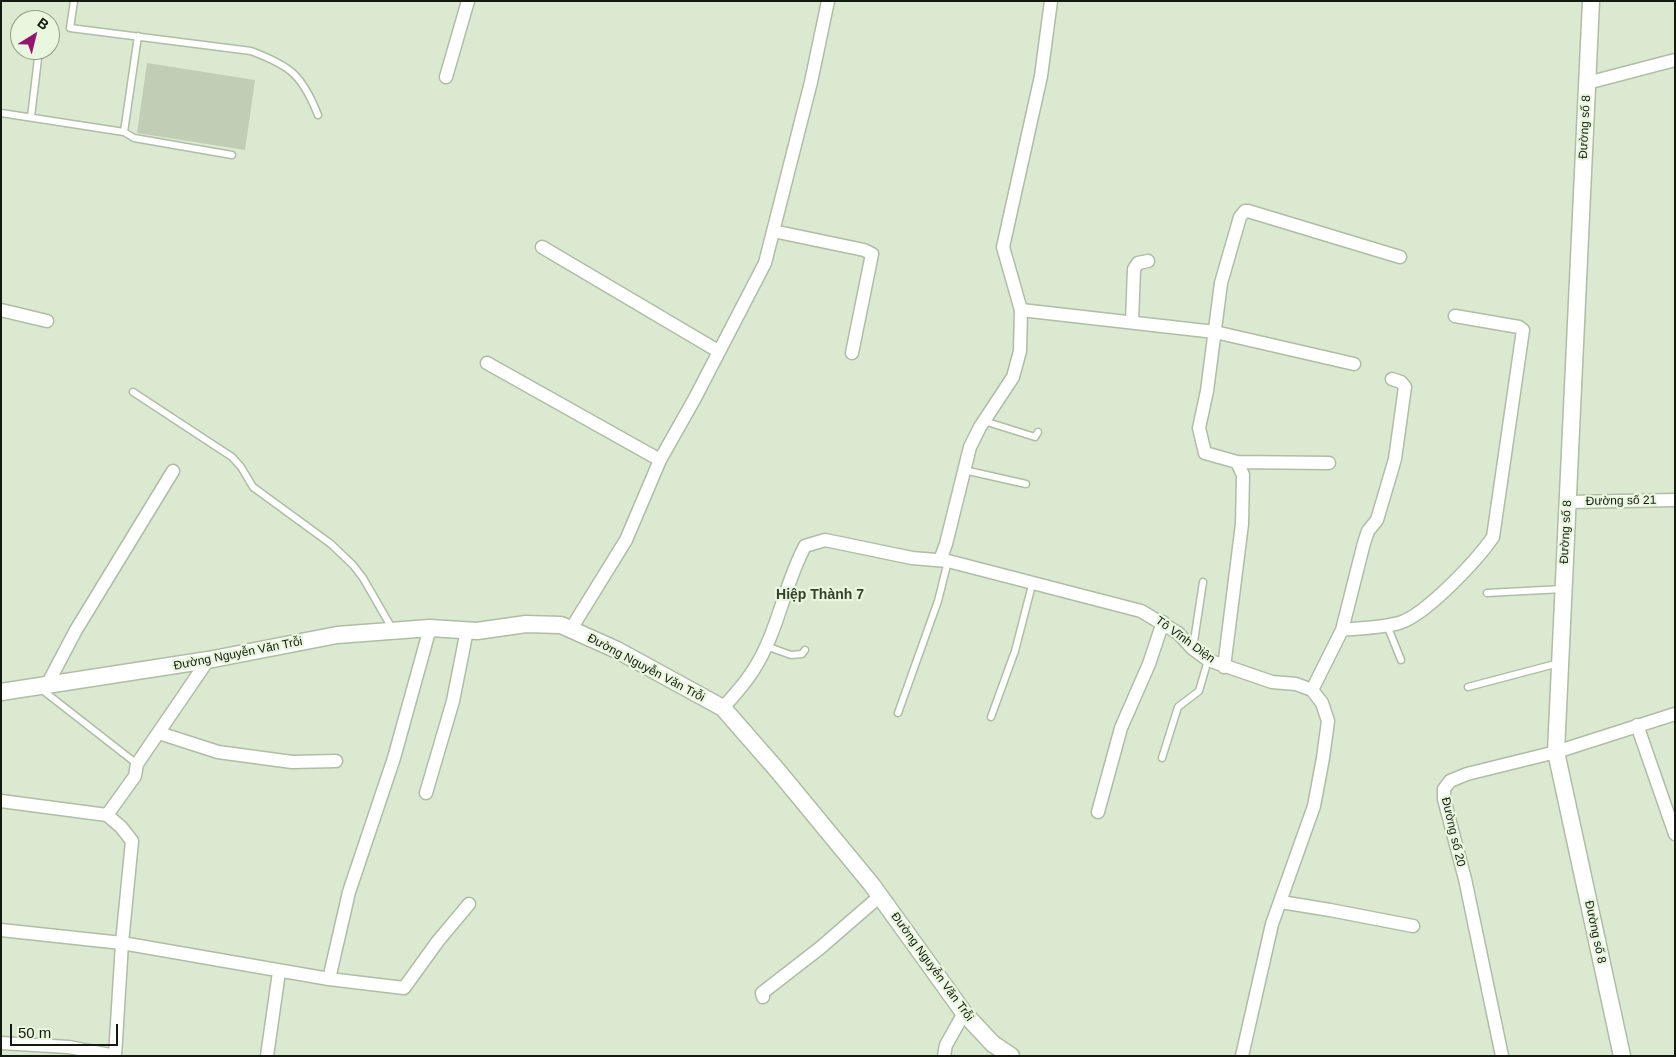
<!DOCTYPE html>
<meta charset="utf-8">
<style>
body{margin:0}
#map{position:relative;width:1676px;height:1057px;overflow:hidden;background:#dbe9d0;font-family:Helvetica,sans-serif}
canvas{display:block}
.frame{position:absolute;inset:0;border:2px solid #151a11;pointer-events:none}
.north{position:absolute;left:10px;top:10px;width:50px;height:50px;box-sizing:border-box;background:#e8f7dd;border:1px solid #949f8b;border-radius:50%;rotate:36deg;font-size:14px;font-weight:700;line-height:20px;text-align:center;color:#151a11}
.north::after{content:'';display:block;margin:auto;width:18px;height:22px;background:#921571;clip-path:polygon(50% 0,100% 100%,50% 72%,0 100%)}
.scale{position:absolute;left:10px;top:1024px;width:108px;height:22px;box-sizing:border-box;border:2px solid #151a11;border-top:0;padding-left:6px;font-size:15px;line-height:18px;white-space:nowrap;color:#151a11;-webkit-text-stroke:4px #e8f7dd;paint-order:stroke}
</style>
<div id="map">
<canvas width="1676" height="1057"></canvas>
<div class="frame"></div>
<div class="north">B</div>
<div class="scale">50 m</div>
</div>
<script>
const c = document.querySelector('canvas').getContext('2d');
c.lineJoin = 'round';
function fillPath(path, color) { c.fillStyle = color; c.fill(path, 'evenodd'); }
function strokePath(path, color, width, dash) { c.strokeStyle = color; c.lineWidth = width; c.lineCap = dash ? 'butt' : 'round'; c.setLineDash(dash || []); c.stroke(path); }
function label(font, color, halo, rows, align = 'center') {
  c.font = font + ' Helvetica,sans-serif'; c.lineWidth = 4.5; c.setLineDash([]); c.textBaseline = 'middle'; c.strokeStyle = halo; c.fillStyle = color; for (const [text, x, y, turn = 0] of rows) {
    c.save(); c.translate(x, y); c.rotate((+turn || 0) * Math.PI / 180); c.textAlign = isNaN(turn) ? turn : align; if (halo) c.strokeText(text, 0, 0); c.fillText(text, 0, 0); c.restore();
  }
}
const building = new Path2D(`
 M147 63 255 80 245 150 137 133Z`);
const service = new Path2D(`
 M74 1 70 28 251 51C291 66 302 75 318 115
 M1 113 124 132 134 138 232 155
 M31 117 39 50
 M124 132 138 36
 M133 392 232 457 241 467 253 487 331 544 353 565 363 578 393 630
 M984 421 1035 437 1038 432
 M964 470 1026 484
 M1487 593 1563 589
 M1387 625 1401 660
 M766 646 791 655 802 654 805 650
 M1193 648 1203 582
 M1468 687 1559 663
 M41 689 137 764
 M898 713 938 601 948 561
 M991 717 1015 651 1032 585
 M1162 758 1178 707 1199 691 1208 660`);
const minor = new Path2D(`
 M446 77 468 1
 M1587 83 1675 60
 M773 231 864 250 872 254 852 353
 M542 247 718 351
 M1 310 47 321
 M1021 310 1215 332 1354 364
 M1132 322 1134 269 1138 263 1148 261
 M487 363 660 460
 M1237 462 1329 463
 M1568 502 1675 500
 M940 560 946 544 970 447 980 427 1013 377 1020 351 1021 310 1003 247 1041 76 1051 1
 M571 629 626 540 660 460 695 398 765 263 811 82 828 1
 M1342 630 1364 543 1368 531 1377 520 1395 459 1405 387 1401 382 1392 379
 M1224 667 1242 524 1243 475 1237 462 1205 453 1199 428 1207 391 1221 283 1240 217 1245 211H1248L1400 257
 M47 685 76 630 173 471
 M1312 690 1342 630C1360 628 1381 628 1399 623 1426 615 1477 560 1493 537L1523 330 1519 327 1455 316
 M723 708C733 696 746 683 754 669 778 632 784 585 805 546L825 540 912 558 948 561 1141 611 1178 633 1193 649 1208 660 1272 682 1296 684 1312 690 1322 703 1328 721 1323 758 1314 806 1272 924 1242 1056
 M1637 725 1675 834
 M159 733 218 752 292 762 336 761
 M426 793 453 701 467 630
 M1 801 107 815 121 827 132 841 122 943 329 979 404 988 438 941 469 904
 M1098 812 1121 728 1149 664 1163 622
 M107 815 135 776 137 764 208 660
 M1281 902 1330 910 1413 926
 M1 930 122 943 115 1056
 M329 979 349 892 394 758 430 628
 M763 997 762 993 820 948 880 896
 M1 1043 69 1047 115 1056
 M267 1056 279 972
 M944 1056 946 1045 964 1013
 M1502 1056 1465 879 1444 799V789L1450 781 1467 774 1556 752 1675 714`);
const tertiary = new Path2D(`
 M1591 1 1556 752 1622 1056
 M1 692 208 660 337 635 430 628 477 631 526 624 561 625 617 650 723 708 778 771 872 885 964 1013 993 1044 1011 1056`);
const streetNames = [
 ["Đường số 8",1585,127,-87],
 ["Đường số 21",1621,501,-1],
 ["Đường số 8",1566,532,-87],
 ["Tô Vĩnh Diện",1185,640,36],
 ["Đường Nguyễn Văn Trỗi",238,654,-11],
 ["Đường Nguyễn Văn Trỗi",646,668,28],
 ["Đường số 20",1453,832,77],
 ["Đường số 8",1595,932,78],
 ["Đường Nguyễn Văn Trỗi",932,967,54]
];
const neighbourhoodNames = [
 ["Hiệp Thành 7",820,595]
];
fillPath(building, '#c0ceb6');
strokePath(service, '#afbda5', 9);
strokePath(minor, '#afbda5', 15);
strokePath(tertiary, '#afbda5', 19);
strokePath(service, '#fff', 6);
strokePath(minor, '#fff', 12);
strokePath(tertiary, '#fff', 16);
label('12px', '#151a11', '#e8f7dd', streetNames);
label('bold 14px', '#35402c', '#e8f7dd', neighbourhoodNames);
</script>
